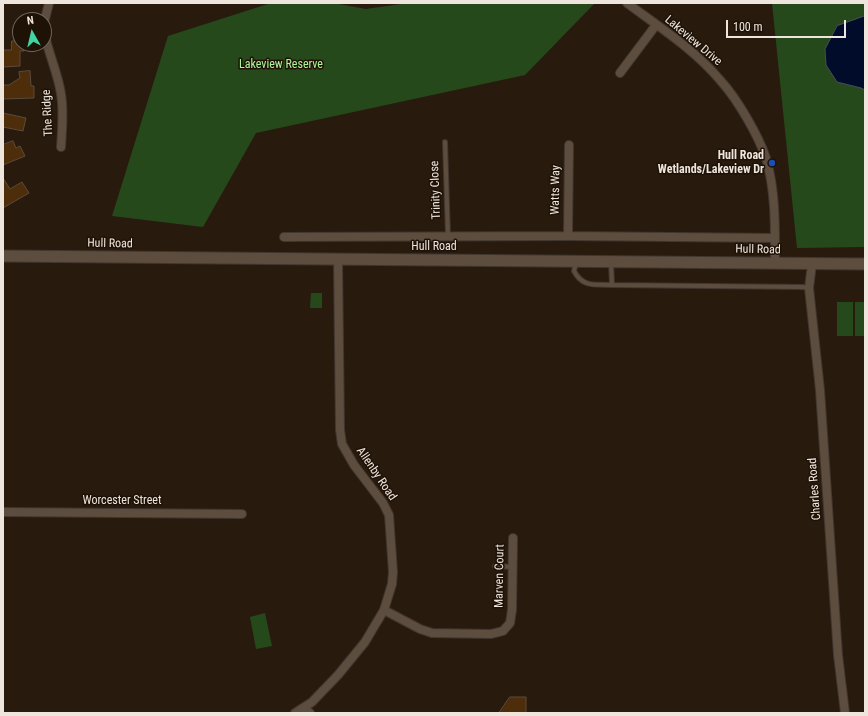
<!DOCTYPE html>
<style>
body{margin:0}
#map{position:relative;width:868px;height:716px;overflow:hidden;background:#281b0e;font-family:"Roboto Condensed",sans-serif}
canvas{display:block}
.frame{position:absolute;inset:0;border:4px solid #eee5dc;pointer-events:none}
.north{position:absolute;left:12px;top:12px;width:40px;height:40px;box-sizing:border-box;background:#1e1106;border:1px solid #71665c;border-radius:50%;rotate:352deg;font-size:11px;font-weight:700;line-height:16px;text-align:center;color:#eee5dc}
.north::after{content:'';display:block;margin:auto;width:14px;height:18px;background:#3fd4a2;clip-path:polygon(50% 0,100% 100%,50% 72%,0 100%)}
.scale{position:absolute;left:726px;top:20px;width:120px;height:18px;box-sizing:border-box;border:2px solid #eee5dc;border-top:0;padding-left:5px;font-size:12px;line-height:14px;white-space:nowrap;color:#eee5dc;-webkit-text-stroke:3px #1e1106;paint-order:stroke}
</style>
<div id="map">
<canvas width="868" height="716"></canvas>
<div class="frame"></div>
<div class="north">N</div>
<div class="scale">100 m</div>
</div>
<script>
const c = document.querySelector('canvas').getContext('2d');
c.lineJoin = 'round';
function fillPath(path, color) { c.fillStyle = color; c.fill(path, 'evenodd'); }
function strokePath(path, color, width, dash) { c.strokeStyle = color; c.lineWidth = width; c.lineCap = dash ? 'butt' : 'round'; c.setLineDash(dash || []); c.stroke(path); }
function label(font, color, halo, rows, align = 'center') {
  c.font = font + ' "Roboto Condensed",sans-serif'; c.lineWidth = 3; c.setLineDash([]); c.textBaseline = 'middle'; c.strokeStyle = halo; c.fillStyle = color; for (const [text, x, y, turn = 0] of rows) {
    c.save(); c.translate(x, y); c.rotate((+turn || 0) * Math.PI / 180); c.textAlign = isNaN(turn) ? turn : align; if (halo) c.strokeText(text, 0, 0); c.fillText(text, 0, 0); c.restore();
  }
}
const green = new Path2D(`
 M271 3H333L366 9 408 3H595L525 75 256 133 203 227 112 216 168 36Z
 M772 3H865V247L797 248Z
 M311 293H322V308H310Z
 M837 302H853V336H837Z
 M855 302H865V336H855Z
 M265 613 272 646 256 649 250 617Z`);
const water = new Path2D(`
 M865 16V90L861 88 837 82 826 65 825 49 837 26Z`);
const building = new Path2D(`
 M12 41H20V44H24V51H20V66L3 67V50H11Z
 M30 71 31 86H34V98L3 99V85H9L20 78 19 72Z
 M3 113 26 118 23 131 3 127Z
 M13 141 16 148 20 146 25 156 3 165V145Z
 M3 178 10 189 22 182 29 193 3 208Z
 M510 697H526V713H499Z`);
const lane = new Path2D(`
 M445 142 448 236
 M611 262 612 285
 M576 263 574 271C583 288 595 284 612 285L803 287 809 288
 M495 566 513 567`);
const street = new Path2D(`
 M627 3C659 27 694 49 720 80 731 92 740 106 748 120 755 132 761 144 766 158 776 192 775 229 775 264
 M44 23 49 3
 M44 31C48 53 58 73 61 94 64 111 62 130 61 147
 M620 73 656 25
 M568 236 569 145
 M284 237 568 236 775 238
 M812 264 809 288 820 390 838 655 845 713
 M3 512 242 514
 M384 610 420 629 432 633 491 634 503 631 510 623 512 610 513 538
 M304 708 310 713
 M295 713 312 702 338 675 365 642 384 610 392 584 393 572 389 515 383 503 354 465 342 444 340 430 338 260`);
const secondary = new Path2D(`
 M3 256 865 264`);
const markers = [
 [772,163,4,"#1a4fb4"]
];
const streetNames = [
 ["Lakeview Drive",693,41,40],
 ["The Ridge",48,113,-93],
 ["Trinity Close",436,190,-92],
 ["Watts Way",556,190,-89],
 ["Hull Road",110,244,1],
 ["Hull Road",434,247],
 ["Hull Road",758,250,1],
 ["Allenby Road",376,474,56],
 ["Charles Road",815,489,-94],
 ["Worcester Street",122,501],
 ["Marven Court",500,576,-89]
];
const parkNames = [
 ["Lakeview Reserve",281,65]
];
const poiNames = [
 ["Hull Road",764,156],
 ["Wetlands/Lakeview Dr",764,170]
];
fillPath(green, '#26491c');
fillPath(water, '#000c2a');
strokePath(water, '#474d5f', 1);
fillPath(building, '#4e2e0a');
strokePath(building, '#5a4b3d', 1);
strokePath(lane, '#413630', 6);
strokePath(street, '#413630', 10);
strokePath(secondary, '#413630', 13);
strokePath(lane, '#5d4d3f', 4);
strokePath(street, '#5d4d3f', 8);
strokePath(secondary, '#5d4d3f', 11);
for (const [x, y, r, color] of markers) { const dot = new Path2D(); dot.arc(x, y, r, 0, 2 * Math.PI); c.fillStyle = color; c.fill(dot); strokePath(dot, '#1e1106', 1.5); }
label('12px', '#eee5dc', '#1e1106', streetNames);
label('12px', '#aef79a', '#1e1106', parkNames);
label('bold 12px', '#eee5dc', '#1e1106', poiNames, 'right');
</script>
